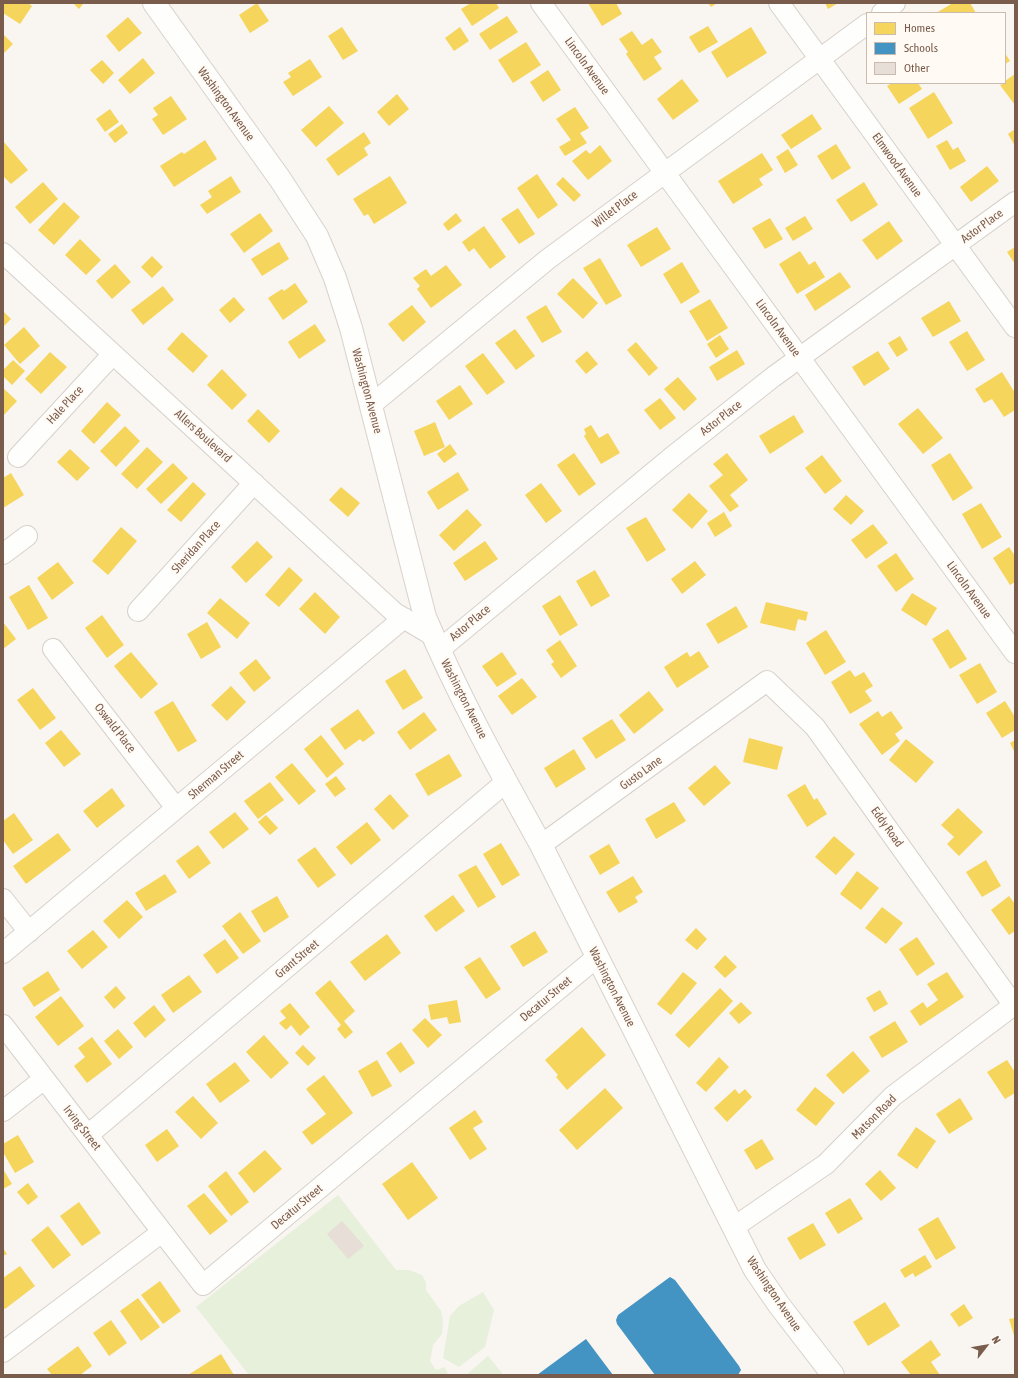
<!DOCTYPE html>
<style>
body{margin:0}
#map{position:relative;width:1018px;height:1378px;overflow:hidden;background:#f9f5f0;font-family:"Asap Condensed",sans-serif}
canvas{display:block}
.frame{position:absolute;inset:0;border:4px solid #7a5c4d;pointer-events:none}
.legend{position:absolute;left:866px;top:12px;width:140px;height:72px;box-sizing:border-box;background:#fffaf3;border:1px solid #cabbb1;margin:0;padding:5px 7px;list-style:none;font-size:12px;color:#7a5c4d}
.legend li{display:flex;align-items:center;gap:8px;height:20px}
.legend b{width:20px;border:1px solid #cabbb1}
.north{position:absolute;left:966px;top:1326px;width:40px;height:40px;-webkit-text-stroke:3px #fffaf3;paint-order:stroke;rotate:59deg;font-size:11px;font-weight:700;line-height:16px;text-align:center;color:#7a5c4d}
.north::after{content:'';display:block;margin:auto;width:14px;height:18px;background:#7a5c4d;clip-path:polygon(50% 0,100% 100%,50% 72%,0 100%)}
</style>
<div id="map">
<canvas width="1018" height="1378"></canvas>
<div class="frame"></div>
<ul class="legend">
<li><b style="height:11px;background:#f6d55c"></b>Homes</li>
<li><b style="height:11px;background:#4393c3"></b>Schools</li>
<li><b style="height:11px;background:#e6ded7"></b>Other</li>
</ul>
<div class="north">N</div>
</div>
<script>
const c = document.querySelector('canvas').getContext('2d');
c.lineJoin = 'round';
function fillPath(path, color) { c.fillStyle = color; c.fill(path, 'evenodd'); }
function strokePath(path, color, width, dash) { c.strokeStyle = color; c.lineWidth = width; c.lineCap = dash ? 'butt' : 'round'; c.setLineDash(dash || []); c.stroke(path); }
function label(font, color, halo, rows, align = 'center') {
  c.font = font + ' "Asap Condensed",sans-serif'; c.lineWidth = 4; c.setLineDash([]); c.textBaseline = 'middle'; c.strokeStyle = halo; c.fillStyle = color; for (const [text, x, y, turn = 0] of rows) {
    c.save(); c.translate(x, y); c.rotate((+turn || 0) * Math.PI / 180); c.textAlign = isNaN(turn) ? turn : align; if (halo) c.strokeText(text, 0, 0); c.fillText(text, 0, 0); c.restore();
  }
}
const green = new Path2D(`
 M338 1195 396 1270H409L422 1275 426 1282V1290L441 1311 443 1321 442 1334 433 1345 430 1361 436 1370 445 1367 448 1375H249L196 1307Z
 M483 1292 494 1310 485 1347 459 1367 443 1358 450 1316 459 1306Z
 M488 1356 502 1373 500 1375H466Z`);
const homes = new Path2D(`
 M3 3H28L32 6 20 24 3 13Z
 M73 3H84L79 9Z
 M257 3 269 21 250 33 239 15Z
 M471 3H496L499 8 472 26 461 9Z
 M588 3H616L622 14 602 26Z
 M708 3H717L711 7Z
 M825 3H838L828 9Z
 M953 3H970L976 13H936Z
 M507 16 518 32 490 50 479 34Z
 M128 17 142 33 119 52 106 36Z
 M708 26 718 42 699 53 689 37Z
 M342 27 358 51 343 60 328 36Z
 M460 27 469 41 454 51 445 38Z
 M751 27 767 53 727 78 711 52Z
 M632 31 642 45 652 38 662 52 654 57 662 69 644 81 626 54 628 52 619 39Z
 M3 34 13 44 3 54Z
 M526 42 541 65 513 83 498 60Z
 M1005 53 1010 61 1005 64Z
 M143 58 155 73 130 94 118 80Z
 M310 59 322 77 293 96 283 82 291 77 288 73Z
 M102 60 114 73 103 84 90 70Z
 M548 70 561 90 543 102 530 82Z
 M1015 74V105L1000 85 1005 83V81Z
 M682 79 699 101 673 120 657 99Z
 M892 83H918L922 89 899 104 887 86Z
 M934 92 953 123 928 139 909 108Z
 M397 94 409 109 389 126 377 112Z
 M171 96 187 119 163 135 152 119 158 115 153 108Z
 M329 106 344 123 316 147 301 130Z
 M575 107 589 128 580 133 587 143 565 156 559 147 571 140 556 119Z
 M110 109 119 122 105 132 96 119Z
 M812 114 822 129 791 149 781 135Z
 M122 124 128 133 115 143 108 134Z
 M1015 129V146L1008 134Z
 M364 132 371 143 364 148 368 155 338 176 326 159Z
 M205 140 217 159 174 187 160 166 182 152 184 154Z
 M947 140 953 150 958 147 966 161 950 170 936 146Z
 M3 141 28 170 11 184 3 176Z
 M836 144 851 168 832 180 817 156Z
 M600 145 612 161 588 180 572 161 586 150 590 154Z
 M788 149 798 165 785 173 776 157Z
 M762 153 773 170 759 179 763 185 733 204 718 181Z
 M987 166 999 181 971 202 960 187Z
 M537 174 558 205 538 219 517 188Z
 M231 176 241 192 207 214 200 205 212 197 208 191Z
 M390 176 407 203 374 224 368 214 364 216 353 199Z
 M563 177 581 195 574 202 556 184Z
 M43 182 58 199 30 224 15 207Z
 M864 182 878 205 851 222 836 200Z
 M64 202 80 217 54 245 38 230Z
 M518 208 535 234 519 244 501 219Z
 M260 213 273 231 244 253 230 234Z
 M456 213 462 221 448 231 443 224Z
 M805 216 813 229 793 241 785 228Z
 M770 218 783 239 765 249 752 228Z
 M889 221 903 241 877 260 862 240Z
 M484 226 506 257 490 269 474 248 469 252 462 242Z
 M657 227 671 249 641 267 627 245Z
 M80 239 101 260 86 275 65 255Z
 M279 242 289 259 262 276 251 259Z
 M1015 247V264L1007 252Z
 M800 251 809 265 815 261 825 277 797 294 779 264Z
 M152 256 163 267 152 278 141 267Z
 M600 258 622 296 606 305 583 268Z
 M682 262 700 292 681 304 663 274Z
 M115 264 131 282 112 299 96 281Z
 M446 265 462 285 431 308 417 289 420 286 413 278 426 269 431 276Z
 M840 272 851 287 815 311 805 295Z
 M573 278 598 303 583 319 557 294Z
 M295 283 308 302 283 320 268 298 282 289 284 291Z
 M163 286 174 300 143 325 131 310Z
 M234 297 245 310 230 323 219 310Z
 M710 299 728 328 707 341 689 311Z
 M949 301 961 321 933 337 921 318Z
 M412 305 426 322 403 342 388 324Z
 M546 305 562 332 542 343 526 317Z
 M3 311 11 319 3 327Z
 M315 324 326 341 299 359 288 342Z
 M24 327 40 346 20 364 4 345Z
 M515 329 535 356 516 370 495 343Z
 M967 331 985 360 967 371 949 342Z
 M182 332 208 356 193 373 167 349Z
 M720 335 729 349 716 358 707 344Z
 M900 336 908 350 897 357 888 343Z
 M636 342 658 368 649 376 627 350Z
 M737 350 745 364 717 381 709 367Z
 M587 351 598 364 586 374 575 361Z
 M878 351 890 369 864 386 852 367Z
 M50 352 67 367 41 394 25 379Z
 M483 353 505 382 487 395 465 366Z
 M13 360 25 371 12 385 3 376V370Z
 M222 369 247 395 232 410 207 385Z
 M1002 372 1015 393V410L1004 417 992 399 984 403 975 389Z
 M678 377 697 399 684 411 664 389Z
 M460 385 473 404 449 420 436 401Z
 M3 388 17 401 3 416Z
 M660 398 676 418 660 430 644 410Z
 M107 402 121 415 94 444 81 431Z
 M918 408 943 438 923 454 898 424Z
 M258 409 280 431 269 443 247 421Z
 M794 415 804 432 770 454 759 436Z
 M435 422 445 447 424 456 414 431Z
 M591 425 599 438 608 433 620 453 601 464 584 436 586 434 584 429Z
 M125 426 140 441 116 467 100 451Z
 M450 444 457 454 444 463 437 454Z
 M147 447 163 462 137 489 121 474Z
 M70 449 90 468 77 481 57 462Z
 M574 453 596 484 579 496 557 465Z
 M727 453 748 480 730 495 739 506 730 512 709 486 723 475 713 464Z
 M950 453 973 488 953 501 931 465Z
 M822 455 842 481 825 494 805 468Z
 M173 463 188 478 161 504 146 489Z
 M458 472 469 490 438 510 427 492Z
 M11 473 24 495 3 508V478Z
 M193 482 206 494 181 522 167 510Z
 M541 483 562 511 546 523 525 495Z
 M341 487 360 503 348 517 329 500Z
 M689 493 708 511 692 529 672 510Z
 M846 495 864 511 851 525 833 509Z
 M981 503 1002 537 982 549 962 514Z
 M467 509 482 525 454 551 439 535Z
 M724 512 732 526 715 537 707 523Z
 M646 517 666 550 647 562 626 528Z
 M873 524 888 543 866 559 851 540Z
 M121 527 137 541 108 575 92 561Z
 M257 541 273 557 246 583 231 567Z
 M485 541 498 559 465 581 453 563Z
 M1009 547 1015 556V582L1010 585 993 558Z
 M896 553 914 579 896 592 877 566Z
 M695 561 706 575 682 594 671 579Z
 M58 562 74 583 52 600 37 578Z
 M289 567 303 580 279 607 265 595Z
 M595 570 610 596 591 607 576 581Z
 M29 585 48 618 28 630 9 597Z
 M315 592 340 617 325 634 299 609Z
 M912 593 937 608 926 626 901 610Z
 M560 595 578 625 560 636 542 606Z
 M220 598 250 623 237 639 207 613Z
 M766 602 808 612 806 621 798 619 795 631 760 623Z
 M736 606 748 627 718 644 706 624Z
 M102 615 124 645 107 658 85 628Z
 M3 622 16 639 3 649Z
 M207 622 221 647 201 659 187 634Z
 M948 629 967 659 950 669 932 639Z
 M826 630 846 662 825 675 806 643Z
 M560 640 577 666 561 678 551 664 554 662 546 650Z
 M699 651 709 667 677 688 664 667 687 652 690 657Z
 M131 652 158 684 141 699 114 666Z
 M502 652 517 674 497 687 482 666Z
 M256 659 271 678 254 692 239 673Z
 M980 663 997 692 977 704 959 675Z
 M405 669 423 698 403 710 385 681Z
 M850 670 855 677 864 672 873 686 865 691 872 701 850 714 831 682Z
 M522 678 537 697 512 715 498 696Z
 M231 686 246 702 227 721 211 705Z
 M33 688 56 718 40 730 17 700Z
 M649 691 664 710 634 734 619 715Z
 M173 701 197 741 178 752 154 712Z
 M1005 701 1015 717V730L1002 738 986 713Z
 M358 709 375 733 363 742 360 739 345 750 330 729Z
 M878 711 882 717 891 711 903 728 895 734 900 741 882 755 859 724Z
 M424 712 437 730 410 750 397 732Z
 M612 719 626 740 596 759 582 738Z
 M61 730 81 754 64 767 45 743Z
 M321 735 344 764 327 778 304 749Z
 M749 738 783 747 777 770 743 762Z
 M906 739 934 762 916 783 889 760Z
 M1015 740V753L1010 743Z
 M574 749 586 769 556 788 544 768Z
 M449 754 462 776 428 796 415 774Z
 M292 763 316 791 299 805 275 777Z
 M715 765 731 783 704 806 688 788Z
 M336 776 346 789 335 797 325 784Z
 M270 782 284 800 258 819 244 801Z
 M805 784 814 800 817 798 827 814 807 827 787 795Z
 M112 788 125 806 97 828 83 811Z
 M390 794 409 816 393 830 374 809Z
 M674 802 686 821 656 839 645 819Z
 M958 808 983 832 959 856 947 844 954 837 941 825Z
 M235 812 249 829 223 849 209 832Z
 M14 813 33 840 13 854 3 840V821Z
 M266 815 278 828 270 835 258 822Z
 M367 822 381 840 351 865 336 847Z
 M58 833 71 850 26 884 13 866Z
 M834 836 855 854 836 875 815 857Z
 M501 843 520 875 502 886 483 854Z
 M609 844 620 863 600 875 589 856Z
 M198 845 211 863 189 879 176 861Z
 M315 847 336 875 318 888 297 860Z
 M986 860 1001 886 982 897 966 872Z
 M476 865 496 897 478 908 458 875Z
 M857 871 879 888 861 910 840 894Z
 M165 874 177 892 146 911 135 893Z
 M633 876 643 892 635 897 638 902 619 913 606 892Z
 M453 895 465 911 436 932 424 916Z
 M277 896 289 917 264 933 251 911Z
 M1009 896 1015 904V931L1009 935 991 910Z
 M127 900 143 917 119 939 103 921Z
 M882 907 903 923 886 944 865 928Z
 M240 912 261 941 243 954 222 926Z
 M696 928 707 939 697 950 685 940Z
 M93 930 108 947 82 969 67 951Z
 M535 931 548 952 523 967 510 946Z
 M387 934 401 953 365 981 350 962Z
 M917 937 935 964 917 976 899 949Z
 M225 939 239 958 217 974 203 955Z
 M725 955 737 967 725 978 714 967Z
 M480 957 501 989 486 999 464 967Z
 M48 971 60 990 34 1007 22 988Z
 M683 972 697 983 671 1015 657 1004Z
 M947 972 964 997 920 1026 910 1011 923 1002 927 1008 938 1000 927 984Z
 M189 975 202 992 173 1013 161 995Z
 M330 980 355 1011 344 1021 353 1032 345 1039 337 1029 341 1025 315 993Z
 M116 986 126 998 114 1009 104 997Z
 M720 988 733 1001 689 1048 675 1035Z
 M880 990 888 1004 874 1012 866 998Z
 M61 996 84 1026 58 1046 35 1017Z
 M457 1000 461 1022 449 1024 447 1017 431 1020 428 1005Z
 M741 1002 752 1013 739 1024 729 1013Z
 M290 1003 310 1027 300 1036 291 1025 286 1030 279 1023 286 1018 280 1011Z
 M154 1005 166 1020 145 1038 133 1023Z
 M425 1018 442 1035 428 1048 412 1030Z
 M895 1021 908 1042 882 1058 869 1037Z
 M582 1027 606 1055 567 1090 556 1077 558 1075 545 1060Z
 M118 1029 133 1047 119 1059 104 1041Z
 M264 1035 289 1063 271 1079 246 1052Z
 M92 1037 112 1064 87 1083 74 1066 85 1057 78 1048Z
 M401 1042 415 1063 400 1073 386 1053Z
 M303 1045 316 1058 308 1066 295 1053Z
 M853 1051 870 1071 843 1094 826 1075Z
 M719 1057 729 1067 706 1092 696 1083Z
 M377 1060 392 1086 372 1097 358 1071Z
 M1007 1060 1015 1072V1093L1005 1099 987 1072Z
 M235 1062 250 1081 220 1103 206 1084Z
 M324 1075 353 1113 312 1145 302 1132 326 1114 306 1089Z
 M815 1087 835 1103 816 1126 796 1110Z
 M605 1088 623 1108 577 1150 559 1130Z
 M735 1089 739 1094 745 1089 752 1097 727 1122 714 1108Z
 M193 1096 218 1123 201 1139 175 1112Z
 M960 1098 973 1119 949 1134 936 1114Z
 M475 1110 483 1122 473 1128 487 1149 470 1160 449 1128Z
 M916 1127 936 1141 917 1169 897 1155Z
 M167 1129 179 1146 157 1162 145 1145Z
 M18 1135 34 1162 15 1173 3 1152V1144Z
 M762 1139 774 1159 756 1170 744 1150Z
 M265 1150 282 1169 254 1193 238 1173Z
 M412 1162 438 1198 408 1220 382 1184Z
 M3 1169 12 1184 3 1189Z
 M880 1170 896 1188 881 1201 865 1184Z
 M226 1171 249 1202 231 1216 208 1186Z
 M28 1183 38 1197 28 1205 17 1192Z
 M204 1193 228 1221 210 1235 187 1206Z
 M850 1198 863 1219 838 1234 825 1213Z
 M79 1202 101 1233 82 1246 60 1216Z
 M938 1217 956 1248 936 1260 918 1229Z
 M813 1223 826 1245 800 1260 787 1238Z
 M48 1226 71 1255 53 1269 31 1240Z
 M3 1248 7 1254 3 1256Z
 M925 1255 932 1267 915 1277 913 1273 905 1278 900 1270Z
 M20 1266 35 1286 5 1309 3 1307V1278Z
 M160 1281 181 1311 163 1324 141 1295Z
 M138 1298 160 1327 141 1341 120 1311Z
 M885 1302 900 1326 868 1346 853 1322Z
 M964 1304 973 1318 959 1327 950 1314Z
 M1015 1318V1339L1009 1319Z
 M111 1320 127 1343 109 1356 93 1333Z
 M931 1340 941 1355 931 1362 940 1375H911L901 1362Z
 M78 1346 92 1366 80 1375H52L47 1369Z
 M221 1354 234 1375H188Z`);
const schools = new Path2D(`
 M670 1277 675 1280 739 1366 741 1370 738 1375H655L617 1324 616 1320 618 1315Z
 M586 1339 613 1375H537Z`);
const building = new Path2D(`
 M342 1221 364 1246 348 1259 327 1234Z`);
const street = new Path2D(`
 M541 3 1015 653
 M779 3 1015 327
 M882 13 895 3
 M3 253 395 613 432 635
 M371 405 548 259 867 24
 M18 457 113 354
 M3 554 27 536
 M138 611 254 483
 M53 649 176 808
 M439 650 672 457 773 377 1015 202
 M541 845 767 681 815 727 1015 1007
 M3 899 29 932
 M3 953 404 618
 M3 1025 203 1285 597 957
 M3 1111 44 1079
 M88 1135 506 782
 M734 1227 826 1164 893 1096 1014 1005
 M3 1352 162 1232`);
const secondary = new Path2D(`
 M154 3 280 179 317 236 335 278 351 328 425 617C458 696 500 771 541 845L755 1270 779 1305 833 1375`);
const streetNames = [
 ["Lincoln Avenue",587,66,54],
 ["Washington Avenue",226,104,54],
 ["Elmwood Avenue",897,165,54],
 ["Willet Place",615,209,-37],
 ["Astor Place",982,226,-36],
 ["Lincoln Avenue",778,328,54],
 ["Washington Avenue",367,391,75],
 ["Hale Place",65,405,-47],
 ["Astor Place",721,418,-38],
 ["Allers Boulevard",203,436,42],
 ["Sheridan Place",196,547,-48],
 ["Lincoln Avenue",969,590,54],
 ["Astor Place",470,623,-40],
 ["Washington Avenue",464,699,63],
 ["Oswald Place",115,728,52],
 ["Gusto Lane",641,773,-36],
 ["Sherman Street",216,775,-40],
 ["Eddy Road",887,827,54],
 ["Grant Street",297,959,-40],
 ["Washington Avenue",612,987,63],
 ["Decatur Street",546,999,-40],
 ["Matson Road",874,1117,-45],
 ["Irving Street",82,1128,52],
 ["Decatur Street",297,1207,-40],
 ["Washington Avenue",774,1294,56]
];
fillPath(green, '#e7f0db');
fillPath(homes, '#f6d55c');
fillPath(schools, '#4393c3');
fillPath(building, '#e6ded7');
strokePath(street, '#d7d1cb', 22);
strokePath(secondary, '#d9d2cb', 24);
strokePath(street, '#fefefd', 20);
strokePath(secondary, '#fefefd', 22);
label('12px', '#7a5c4d', '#fffaf3', streetNames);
</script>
